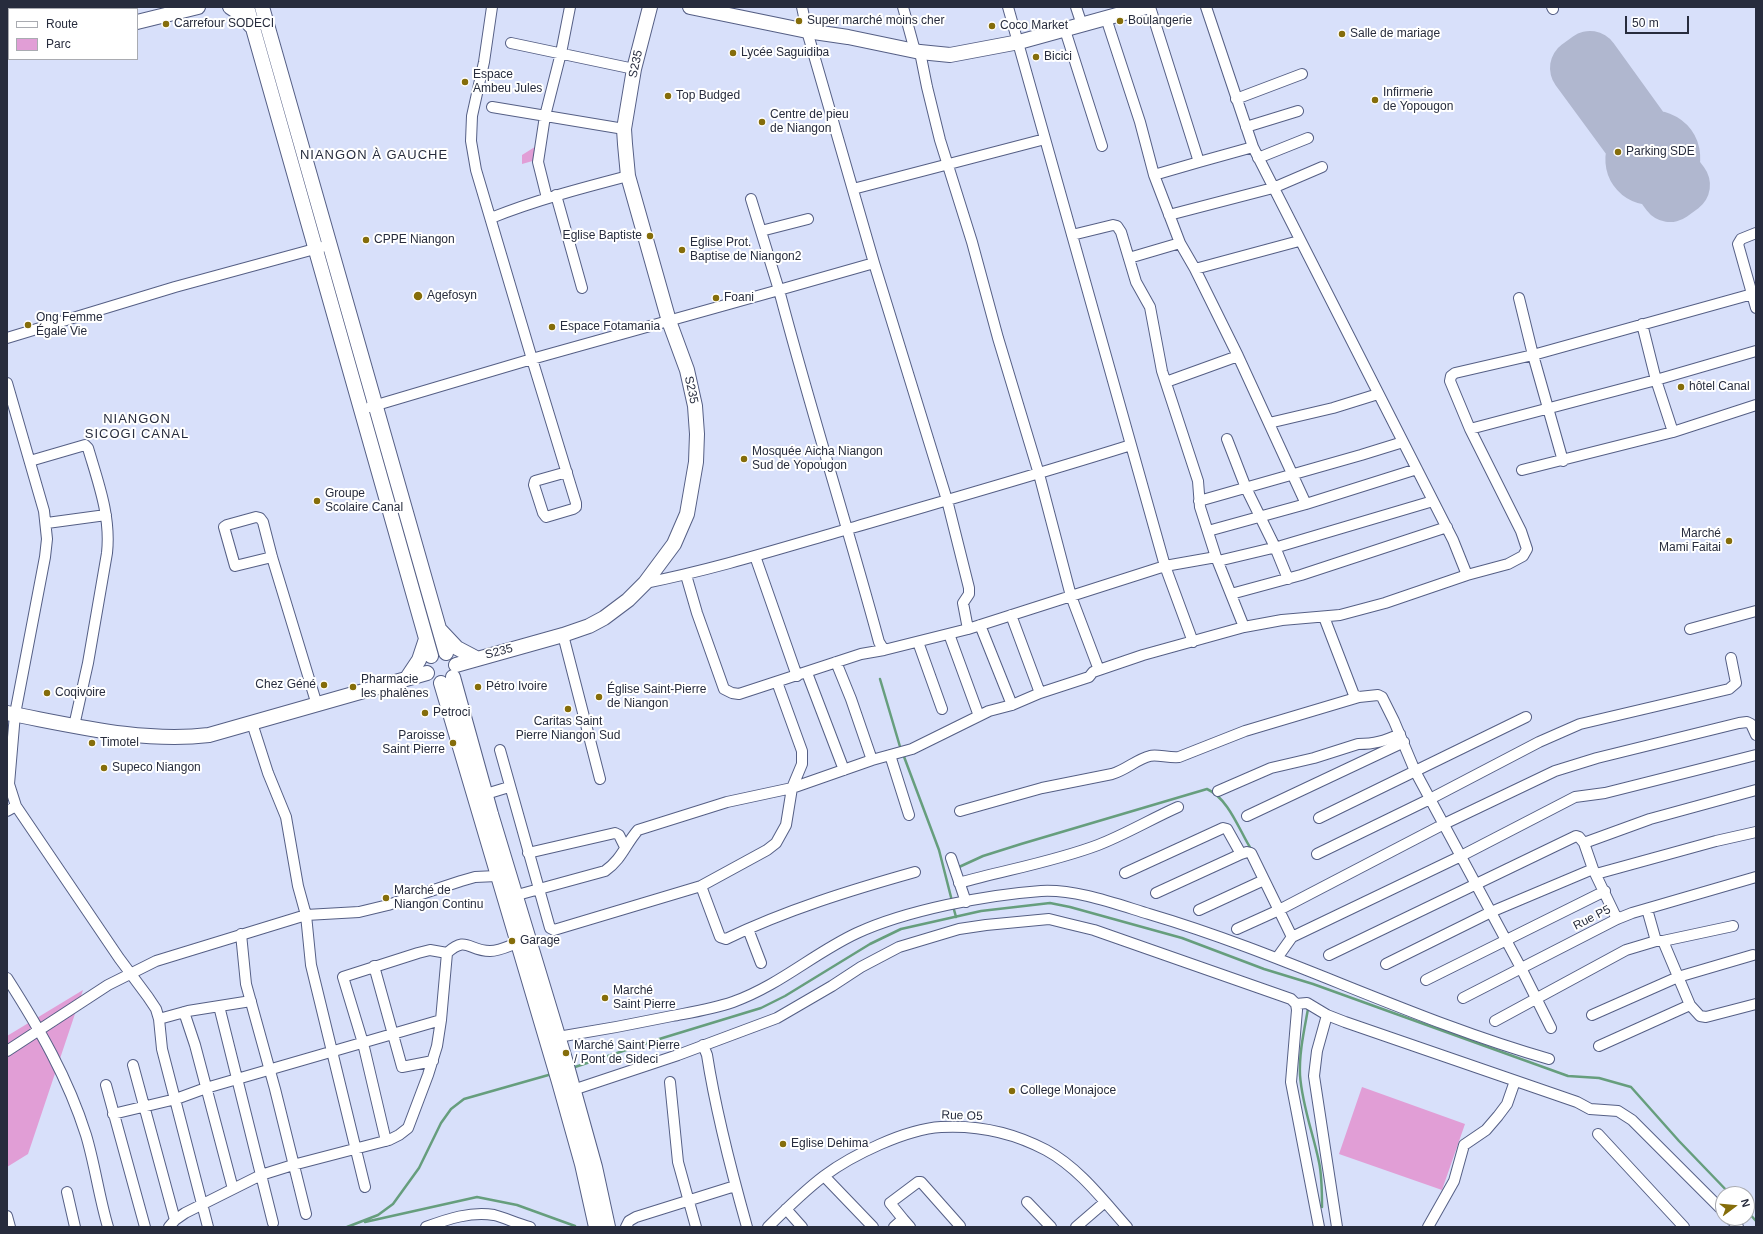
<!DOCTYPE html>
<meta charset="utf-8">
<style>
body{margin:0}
#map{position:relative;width:1763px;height:1234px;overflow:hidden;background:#d8e0fa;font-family:Helvetica,sans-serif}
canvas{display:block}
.frame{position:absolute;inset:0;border:8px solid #272c3d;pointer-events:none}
.legend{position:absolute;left:8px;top:8px;width:130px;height:52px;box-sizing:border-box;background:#fff;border:1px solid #a9abb1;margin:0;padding:5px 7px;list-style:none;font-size:12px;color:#272c3d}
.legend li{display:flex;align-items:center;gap:8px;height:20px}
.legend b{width:20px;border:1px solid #a9abb1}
.north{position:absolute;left:1715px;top:1186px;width:40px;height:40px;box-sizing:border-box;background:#fff;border:1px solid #a9abb1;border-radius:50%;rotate:74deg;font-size:11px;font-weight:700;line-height:16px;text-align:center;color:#272c3d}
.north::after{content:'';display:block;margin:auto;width:14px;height:18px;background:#856d0a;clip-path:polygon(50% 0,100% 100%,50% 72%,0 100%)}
.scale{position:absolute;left:1625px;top:16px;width:64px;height:18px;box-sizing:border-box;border:2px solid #272c3d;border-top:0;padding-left:5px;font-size:12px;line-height:14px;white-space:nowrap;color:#272c3d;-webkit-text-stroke:3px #fff;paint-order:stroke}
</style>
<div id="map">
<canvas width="1763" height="1234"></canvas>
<div class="frame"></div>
<ul class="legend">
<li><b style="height:5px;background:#fff"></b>Route</li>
<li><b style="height:11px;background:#e19ed6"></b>Parc</li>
</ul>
<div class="north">N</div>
<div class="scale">50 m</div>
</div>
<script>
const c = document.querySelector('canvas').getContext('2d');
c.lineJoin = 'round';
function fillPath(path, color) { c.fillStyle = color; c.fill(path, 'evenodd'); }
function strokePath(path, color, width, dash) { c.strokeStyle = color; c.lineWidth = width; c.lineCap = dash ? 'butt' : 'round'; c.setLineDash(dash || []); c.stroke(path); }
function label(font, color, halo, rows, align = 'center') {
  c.font = font + ' Helvetica,sans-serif'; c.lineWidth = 4; c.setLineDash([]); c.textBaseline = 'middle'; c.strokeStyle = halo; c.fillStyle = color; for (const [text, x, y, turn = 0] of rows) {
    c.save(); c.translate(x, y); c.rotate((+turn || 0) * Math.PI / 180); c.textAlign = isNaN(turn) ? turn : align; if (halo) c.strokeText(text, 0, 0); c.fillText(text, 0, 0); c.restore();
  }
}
const green = new Path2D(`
 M538 145 536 160 522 164V155Z
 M83 990 28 1154 7 1167V1036Z
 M1362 1087 1465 1124 1442 1190 1339 1154Z`);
const stream = new Path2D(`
 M880 679 901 750
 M903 754 939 850 952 901
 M959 867 983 856 1021 844 1207 789C1229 799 1239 830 1251 849
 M953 906 956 917
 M1308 1009C1304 1031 1299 1053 1300 1075 1302 1105 1313 1133 1319 1162 1322 1176 1322 1192 1322 1207
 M572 1068 656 1040 761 1008 785 996 870 944 901 929 981 911 1050 903 1070 907 1182 938 1264 969 1313 984 1568 1076 1599 1078 1631 1087 1679 1141 1730 1194
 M1747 1211 1756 1221
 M365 1222 477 1197 517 1205 575 1226
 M347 1227 378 1215 393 1204 419 1168 441 1123 451 1109 464 1099 552 1074`);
const runway = new Path2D(`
 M1590 60 1647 139C1666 138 1676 151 1669 169L1681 185 1670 193 1658 177C1638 177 1630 166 1637 147L1579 68Z`);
const street = new Path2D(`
 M492 7 484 62 472 116 471 141 476 170 532 359 576 503V507L573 509 546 517 543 513 534 485 535 481 567 472
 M802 7 807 31 874 263 947 500 969 588V594L963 603 968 629
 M903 7 915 51
 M1008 7 1165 566 1193 642
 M1076 7 1082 25
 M1150 7 1199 162 1253 147
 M1206 7 1253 147 1453 540 1467 575
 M1552 7 1553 9
 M17 9 18 7
 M1106 18 1140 122 1154 175 1180 243 1195 269 1238 356 1306 504
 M1065 30 1102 146
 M7 40 9 34
 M511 43 634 69
 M920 52 927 87 940 140 972 242 998 338 1039 474 1071 596 1099 670
 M1236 99 1302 74
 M492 107 624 129
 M1246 127 1298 111
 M1258 158 1308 138
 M1154 175 1199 162
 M853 189 1045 139
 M556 195 582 288
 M547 198 538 162 545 116 561 53 570 7
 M1169 215 1273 188 1322 167
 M491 218C536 200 582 188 628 176
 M761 231 808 219
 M1756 233 1741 239 1738 244 1756 308
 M1072 235 1113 225 1117 226 1121 232 1136 282 1150 307 1162 371 1198 481 1200 507 1216 557 1244 627
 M1129 258 1180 243
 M874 263 779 290C810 408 847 524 879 642L884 650 968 629 1165 566 1216 557
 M1195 269 1299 241
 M1519 298 1533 355 1563 461
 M1642 324 1656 380 1673 432
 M7 338 175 287 322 247
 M1166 382 1238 356
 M7 383 44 511 47 539 45 557 15 714 9 784 16 806 7 811
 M370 407 532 359 779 290 751 199
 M1269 423 1333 408 1378 394
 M1470 429 1656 380 1756 351
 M1227 439 1246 488 1275 547 1288 579
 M30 461 85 445 88 448C98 482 111 516 107 553L88 663 74 726
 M1522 470 1673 432 1756 405
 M1199 501 1361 455 1403 442
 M47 523 106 515
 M1208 531 1306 504 1417 469
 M755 556 797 676
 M272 557 235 566 224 527 227 525 256 517 260 518 263 522 272 557 317 705
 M1218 561 1281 546 1433 501
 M686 575 697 613 724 689 732 693 739 694 861 654 884 650
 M645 583C716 569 785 547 855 527 947 500 1039 474 1131 445
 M1231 594 1301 575 1447 527
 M1011 615 1040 693
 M1324 617 1354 695 1359 697 1378 695 1382 697 1394 721 1415 771 1521 968 1551 1028
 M980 625 1012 705
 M1690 629 1756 611
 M949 634 979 716
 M563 635 600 779
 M918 642 942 709
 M836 662 851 699 872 760
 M807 673 844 770
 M252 723 268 773 286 817 298 886 306 915 311 965 365 1187
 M500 750 550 928 554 930 701 886 767 850 776 843 786 825 792 788 802 764V751L777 682
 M890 755 909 815
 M1218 791 1271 768 1314 758 1358 744C1375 744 1384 741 1400 734
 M486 794 509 787
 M16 806 119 958 148 997 156 1009 159 1019 188 1011 251 1001
 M960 811 1042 788 1112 774C1126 770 1137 759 1150 756 1156 754 1169 758 1179 757L1245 731 1359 697
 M1247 816 1404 742
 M1319 818 1526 717
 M1584 843 1650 819 1756 790
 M528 853 615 833 619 835 625 847
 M1317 854 1430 799 1539 742 1580 724 1729 689 1736 683 1731 658
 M951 858 966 902
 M1125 873 1223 828 1227 829 1241 854
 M1596 874 1716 841 1756 832
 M959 883C1005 870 1053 862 1098 845 1126 834 1151 819 1178 807
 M701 886 720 937 726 939C786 910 851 890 915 872
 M1156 893 1241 854 1247 852 1251 853 1292 937 1277 958
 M510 897 605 871C622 859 625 845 638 830L727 802 792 788 872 760 912 749 989 711 1012 705 1040 693 1089 677 1093 672 1143 655 1244 627 1282 620 1340 615 1385 603 1467 575 1508 564 1523 556 1527 549 1521 531 1470 429 1450 381 1451 376 1455 373 1533 355 1756 293
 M1647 909 1656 941H1663L1690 1005 1700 1016 1706 1017 1756 1004
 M1199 910 1264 880
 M748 929 761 963
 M1237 929 1279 910 1444 824 1555 771 1597 758 1739 723 1747 722 1751 724 1756 735
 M241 934 246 984 275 1089 306 1214
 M1292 937 1461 856 1575 797 1605 793 1756 755
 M1663 941 1733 926
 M1329 955 1576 836 1579 837 1584 843 1593 869 1617 919
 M1386 964 1491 912 1593 869
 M374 966 402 1067 433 1061
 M7 978C39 1028 68 1078 86 1135 95 1165 99 1197 108 1227
 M1426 980 1605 891
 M1463 998 1617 919 1632 913 1756 877
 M1296 1004 1307 1003 1327 1015 1345 1022 1577 1102 1590 1109 1618 1111 1632 1120 1723 1211
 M219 1006 273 1223
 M184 1012 195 1045 233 1189
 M1327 1015 1317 1051 1314 1076 1337 1227
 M1592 1015 1678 977 1753 955
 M159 1019 162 1049 208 1227
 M1495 1021 1626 950 1656 941
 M558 1037C596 1031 634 1024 672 1016 693 1012 713 1009 733 1002 780 985 814 953 857 933 907 910 986 895 1041 891 1076 889 1116 904 1149 914 1285 954 1412 1020 1549 1059
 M703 1045 707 1055C716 1113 731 1170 747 1227
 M1599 1046 1690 1005
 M7 1051 108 985 156 961 306 915 359 912 388 905 461 881 475 877 497 876
 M133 1065 175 1220
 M670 1082 678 1162 696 1227
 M106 1085 145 1227
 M573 1090 678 1055 777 1018 832 986 861 967 899 947 959 929 986 925 1049 919 1065 923 1094 930 1291 999 1296 1004 1297 1010 1291 1082 1319 1227
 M113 1114 176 1099 206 1088 441 1020
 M1598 1134 1684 1227
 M386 1141 363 1043 343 977 418 953 430 950 447 953
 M824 1176 873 1227
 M67 1192 75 1227
 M1027 1202 1051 1227
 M786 1209 802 1227
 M7 1216 10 1227
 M1730 1218 1738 1227
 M903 1219 910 1227
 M169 1227 175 1220 185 1213 261 1175 293 1165 389 1140 399 1135 408 1128 428 1075 437 1046 441 1020 447 953C467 935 468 951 490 951 499 951 509 946 517 943
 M426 1227C448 1219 471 1211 494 1215 506 1218 517 1224 530 1227
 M626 1227 629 1221 636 1217 735 1186
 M768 1227C786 1209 804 1191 824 1176 852 1155 906 1129 941 1127 977 1125 1014 1133 1046 1150 1079 1168 1103 1200 1127 1227
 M894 1227 903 1219 890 1203 918 1182H921L960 1226
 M1076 1227 1105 1202
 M1428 1227 1454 1181 1464 1145 1486 1130 1498 1116 1507 1104 1515 1081`);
const secondary = new Path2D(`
 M230 7 239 13 251 26
 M247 7 431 656
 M262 7 446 653
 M690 7 807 31 848 37 920 52 950 55 1019 42 1146 7
 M7 14H9
 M137 22 198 7
 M441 631 457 648 476 658
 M456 665 563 635 589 626 604 618 628 600 645 583 674 544 687 514 696 462 697 434 695 406 687 370 669 321 628 176 625 144 624 129 634 69 650 7
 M453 677 491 814 565 1059 595 1167 608 1227
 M407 678 419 660 426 639
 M441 683 559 1082 582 1164 596 1227
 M7 713C72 725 142 743 209 735L427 673`);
const markers = [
 [799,21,4,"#856d0a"],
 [1120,21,4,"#856d0a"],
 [166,24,4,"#856d0a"],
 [992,26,4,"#856d0a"],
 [1342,34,4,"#856d0a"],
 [733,53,4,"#856d0a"],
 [1036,57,4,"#856d0a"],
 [465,82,4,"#856d0a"],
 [668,96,4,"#856d0a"],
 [1375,100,4,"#856d0a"],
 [762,122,4,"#856d0a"],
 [1618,152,4,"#856d0a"],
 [650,236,4,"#856d0a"],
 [366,240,4,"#856d0a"],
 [682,250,4,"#856d0a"],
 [418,296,5,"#856d0a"],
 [716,298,4,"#856d0a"],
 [28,325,4,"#856d0a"],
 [552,327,4,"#856d0a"],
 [1681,387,4,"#856d0a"],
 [744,459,4,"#856d0a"],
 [317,501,4,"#856d0a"],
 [1729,541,4,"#856d0a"],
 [324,685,4,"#856d0a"],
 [353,687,4,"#856d0a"],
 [478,687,4,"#856d0a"],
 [47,693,4,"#856d0a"],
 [599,697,4,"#856d0a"],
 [568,709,4,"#856d0a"],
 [425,713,4,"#856d0a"],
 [92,743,4,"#856d0a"],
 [453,743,4,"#856d0a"],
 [104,768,4,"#856d0a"],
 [386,898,4,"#856d0a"],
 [512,941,4,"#856d0a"],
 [605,998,4,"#856d0a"],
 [566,1053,4,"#856d0a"],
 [1012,1091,4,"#856d0a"],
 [783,1144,4,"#856d0a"]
];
const poiNames = [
 ["Super marché moins cher",807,21],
 ["Boulangerie",1128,21],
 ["Carrefour SODECI",174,24],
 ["Coco Market",1000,26],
 ["Salle de mariage",1350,34],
 ["Lycée Saguidiba",741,53],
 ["Bicici",1044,57],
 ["Espace",473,75],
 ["Ambeu Jules",473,89],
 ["Infirmerie",1383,93],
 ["de Yopougon",1383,107],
 ["Top Budged",676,96],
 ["Centre de pieu",770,115],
 ["de Niangon",770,129],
 ["Parking SDE",1626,152],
 ["Eglise Baptiste",642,236,"right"],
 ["CPPE Niangon",374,240],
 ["Eglise Prot.",690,243],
 ["Baptise de Niangon2",690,257],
 ["Agefosyn",427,296],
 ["Foani",724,298],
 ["Ong Femme",36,318],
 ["Égale Vie",36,332],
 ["Espace Fotamania",560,327],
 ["hôtel Canal",1689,387],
 ["Mosquée Aicha Niangon",752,452],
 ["Sud de Yopougon",752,466],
 ["Groupe",325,494],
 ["Scolaire Canal",325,508],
 ["Marché",1721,534,"right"],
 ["Mami Faitai",1721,548,"right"],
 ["Pharmacie",361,680],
 ["les phalènes",361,694],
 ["Chez Géné",316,685,"right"],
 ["Pétro Ivoire",486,687],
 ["Église Saint-Pierre",607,690],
 ["de Niangon",607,704],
 ["Coqivoire",55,693],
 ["Petroci",433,713],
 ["Caritas Saint",568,722,"center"],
 ["Pierre Niangon Sud",568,736,"center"],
 ["Paroisse",445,736,"right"],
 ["Saint Pierre",445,750,"right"],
 ["Timotel",100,743],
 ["Supeco Niangon",112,768],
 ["Marché de",394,891],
 ["Niangon Continu",394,905],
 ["Garage",520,941],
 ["Marché",613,991],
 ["Saint Pierre",613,1005],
 ["Marché Saint Pierre",574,1046],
 ["/ Pont de Sideci",574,1060],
 ["College Monajoce",1020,1091],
 ["Eglise Dehima",791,1144]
];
const streetNames = [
 ["S235",636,64,-78],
 ["S235",691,390,78],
 ["S235",499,652,-15],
 ["Rue P5",1592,918,-27],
 ["Rue O5",962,1116,2]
];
const neighbourhoodNames = [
 ["NIANGON À GAUCHE",374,155],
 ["NIANGON",137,419],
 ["SICOGI CANAL",137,434]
];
fillPath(green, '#e19ed6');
strokePath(stream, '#669e7d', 2.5);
strokePath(runway, '#b0b7cf', 58);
strokePath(street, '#555f85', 12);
strokePath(secondary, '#555f85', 16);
strokePath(street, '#fff', 10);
strokePath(secondary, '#fff', 14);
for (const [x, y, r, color] of markers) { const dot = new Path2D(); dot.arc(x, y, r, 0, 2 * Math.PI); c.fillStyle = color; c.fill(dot); strokePath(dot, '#fff', 1.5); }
label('12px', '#272c3d', '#fff', poiNames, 'left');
label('12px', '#272c3d', '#fff', streetNames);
c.letterSpacing = '1px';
label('13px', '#272c3d', '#fff', neighbourhoodNames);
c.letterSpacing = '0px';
</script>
